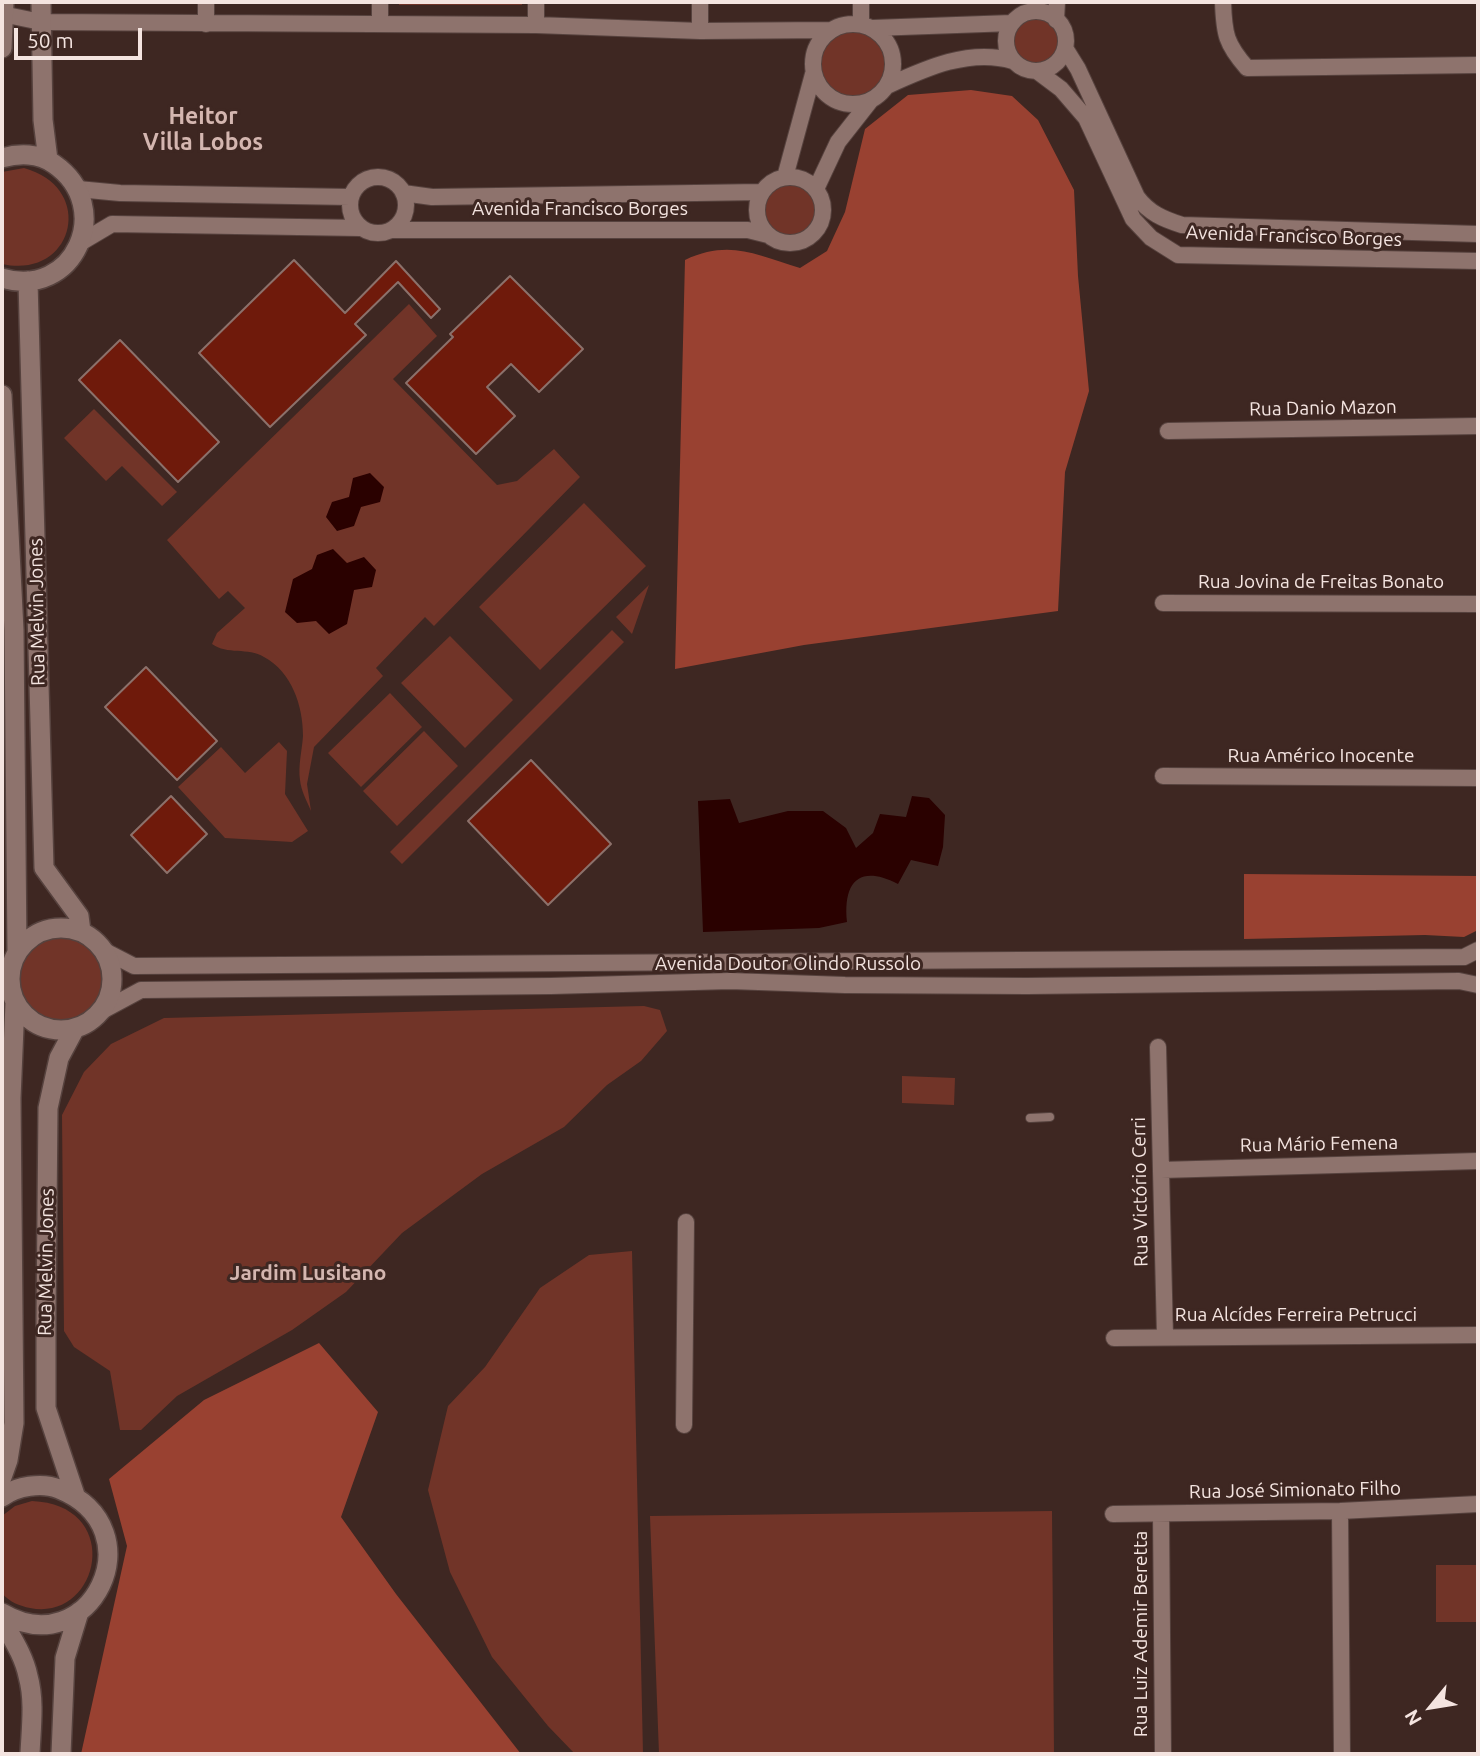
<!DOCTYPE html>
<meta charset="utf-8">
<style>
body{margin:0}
#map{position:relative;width:1480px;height:1756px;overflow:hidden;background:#3e2722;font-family:Ubuntu,sans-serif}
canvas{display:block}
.frame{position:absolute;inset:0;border:4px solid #f4e4e0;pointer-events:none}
.north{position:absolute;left:1396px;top:1672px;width:70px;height:70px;-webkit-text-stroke:5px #3e2722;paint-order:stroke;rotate:240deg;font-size:19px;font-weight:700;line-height:28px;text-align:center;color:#f4e4e0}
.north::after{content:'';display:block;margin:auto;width:24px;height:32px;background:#f4e4e0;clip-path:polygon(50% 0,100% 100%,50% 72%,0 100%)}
.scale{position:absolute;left:14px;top:28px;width:128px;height:32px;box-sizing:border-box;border:4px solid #f4e4e0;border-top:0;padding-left:9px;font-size:21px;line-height:24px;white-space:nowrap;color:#f4e4e0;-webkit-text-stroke:5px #3e2722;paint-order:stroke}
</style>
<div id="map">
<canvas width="1480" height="1756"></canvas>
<div class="frame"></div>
<div class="north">N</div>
<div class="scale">50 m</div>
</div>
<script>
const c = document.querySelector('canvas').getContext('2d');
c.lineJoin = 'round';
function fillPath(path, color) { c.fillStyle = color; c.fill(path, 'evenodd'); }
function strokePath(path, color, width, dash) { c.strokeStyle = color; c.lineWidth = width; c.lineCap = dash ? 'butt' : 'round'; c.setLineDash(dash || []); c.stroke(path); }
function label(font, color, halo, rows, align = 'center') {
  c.font = font + ' Ubuntu,sans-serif'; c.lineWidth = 6; c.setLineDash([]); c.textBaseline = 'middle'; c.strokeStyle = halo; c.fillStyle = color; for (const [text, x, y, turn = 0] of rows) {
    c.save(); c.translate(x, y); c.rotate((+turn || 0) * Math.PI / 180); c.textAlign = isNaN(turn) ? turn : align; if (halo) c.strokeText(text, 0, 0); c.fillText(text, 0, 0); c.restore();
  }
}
const green = new Path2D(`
 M399 2H522V5H399Z
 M1014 41a22 22 0 1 1 44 0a22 22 0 1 1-44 0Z
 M820 64a33 33 0 1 1 66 0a33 33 0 1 1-66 0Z
 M24 168C97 188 74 280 2 264V172Z
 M763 210a26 26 0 1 1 52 0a26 26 0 1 1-52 0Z
 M409 304 437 336 393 379 497 485 517 481 554 449 580 477 434 626 425 617 376 668 383 676 314 747 307 784 311 811C307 801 301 791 300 780 298 765 302 751 303 736 303 706 292 672 264 657 248 647 227 655 212 644L217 633 245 608 228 591 219 599 167 540Z
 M94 409 177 492 162 506 122 466 106 481 64 438Z
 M584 503 646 566 540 670 479 607Z
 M649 585 632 634 616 617Z
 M612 630 624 642 402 864 390 852Z
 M450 636 513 700 465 748 401 683Z
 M390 693 422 727 361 787 328 753Z
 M424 731 458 766 397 826 363 791Z
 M279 742 287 751 285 794 308 831 292 842 225 838 178 787 221 747 245 773Z
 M17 979a44 44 0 1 1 88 0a44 44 0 1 1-88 0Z
 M644 1006 660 1010 667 1031 641 1061 607 1085 564 1127 482 1174 402 1233 346 1292 292 1330 177 1396 141 1430H120L110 1371 74 1347 64 1331 62 1115 84 1072 111 1044 164 1018Z
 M902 1076 955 1078 954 1105 902 1103Z
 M632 1251 643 1754H575L548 1726 492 1657 450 1572 428 1490 448 1406 485 1367 540 1288 589 1255Z
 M32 1501C125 1505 100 1622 30 1608 20 1606 9 1602 2 1593V1516L15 1506Z
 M1052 1511 1054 1754H659L650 1516Z
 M1436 1565H1478V1622H1436Z`);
const forest = new Path2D(`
 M971 90 1012 96 1038 120 1074 190 1078 276 1089 391 1065 472 1058 611 804 645 675 669 685 260C730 239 756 255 800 268L827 251 845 212 865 129 908 95Z
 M1244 874 1478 876V930L1464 937 1425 935 1244 939Z
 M319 1343 378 1412 341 1517 396 1594 521 1754H81L127 1546 109 1479 204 1400Z`);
const water = new Path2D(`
 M370 473 384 487 380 502 361 507 354 526 337 531 326 517 332 502 349 497 353 478Z
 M333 549 347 563 364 557 376 570 372 587 354 590 347 624 329 634 316 621 297 623 285 612 293 579 312 569 317 555Z
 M912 796 929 798 945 815 943 847 938 866 911 860 898 884C859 864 843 882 847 922L819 928 703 932 698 801 730 799 739 823 788 811H823L846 828 856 848 873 833 880 814 906 817Z`);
const building = new Path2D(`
 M294 260 345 313 396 261 440 309 431 318 398 282 355 324 366 335 270 427 199 353Z
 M510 276 583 349 539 392 511 364 487 387 515 416 476 454 406 383 453 337 450 334Z
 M120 340 219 442 178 482 79 380Z
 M146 667 217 741 177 780 105 707Z
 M531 760 611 844 548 905 468 821Z
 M171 796 207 834 167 873 131 835Z`);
const service = new Path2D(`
 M1030 1118 1050 1117`);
const minor = new Path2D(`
 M380 2V24
 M1223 2C1224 34 1226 44 1247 68L1478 65
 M1006 41a30 30 0 1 1 60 0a30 30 0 1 1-60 0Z
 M2 14 41 22 536 25 700 31 830 30
 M1056 20 1057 2
 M813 64a40 40 0 1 1 80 0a40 40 0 1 1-80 0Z
 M206 24V2
 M861 24V2
 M536 25V2
 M873 28 1012 23
 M700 31V2
 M1065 48 1078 69 1137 197C1149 213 1163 219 1182 225L1478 234
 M1037 71 1061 89 1086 118 1133 219 1151 238 1178 255 1478 261
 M887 86C926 68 970 48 1013 61
 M350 205a28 28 0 1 1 56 0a28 28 0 1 1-56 0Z
 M757 210a33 33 0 1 1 66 0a33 33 0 1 1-66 0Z
 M785 177 813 74
 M78 189 120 193 350 197
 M816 189 838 142 871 100
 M403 193 432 197 761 192
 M392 230H748L768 235
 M80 243 112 224 360 228
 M1168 431 1478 426
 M1163 603 1478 604
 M1163 776 1478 778
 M105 951 134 966 1464 957 1478 950
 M102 1011 141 990 551 986 730 981 845 985 1027 986 1459 981 1478 985
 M1158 1047 1165 1336
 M1161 1170 1478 1161
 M1114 1338 1478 1335
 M684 1425 686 1222
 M1340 1511 1342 1754
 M1113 1514 1340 1511 1478 1504
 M1161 1514 1163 1754`);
const tertiary = new Path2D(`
 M41 2 43 120 48 160
 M2 48 4 2
 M2 158C19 153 39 153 54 164 116 207 74 300 2 278
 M28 281 44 868 79 916 81 931
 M2 395 14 630 17 952
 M10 979a51 51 0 1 1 102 0a51 51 0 1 1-102 0Z
 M74 1030 59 1058 48 1108 46 1316V1408L75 1495
 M2 1477 8 1460 14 1423 11 1098 15 1003
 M2 1497C16 1486 42 1482 59 1489 158 1529 90 1665 2 1613
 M2 1620C12 1638 24 1656 28 1676 35 1701 31 1729 30 1754
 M61 1754 65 1658 79 1612`);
const streetNames = [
 ["Avenida Francisco Borges",580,209],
 ["Avenida Francisco Borges",1294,236,2],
 ["Rua Danio Mazon",1323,408,-1],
 ["Rua Jovina de Freitas Bonato",1321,582],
 ["Rua Melvin Jones",37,612,-91],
 ["Rua Américo Inocente",1321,756],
 ["Avenida Doutor Olindo Russolo",788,964],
 ["Rua Mário Femena",1319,1144,-1],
 ["Rua Victório Cerri",1140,1192,-91],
 ["Rua Melvin Jones",46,1262,-89],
 ["Rua Alcídes Ferreira Petrucci",1296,1315],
 ["Rua José Simionato Filho",1295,1490,-1],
 ["Rua Luiz Ademir Beretta",1141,1634,-90]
];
const neighbourhoodNames = [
 ["Jardim Lusitano",308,1273]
];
const quarterNames = [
 ["Heitor",203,116],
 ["Villa Lobos",203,142]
];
fillPath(green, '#713428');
fillPath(forest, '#994131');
fillPath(water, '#2a0100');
fillPath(building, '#6f1a0b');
strokePath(building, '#8c716b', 2);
strokePath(service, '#56423e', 10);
strokePath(minor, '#56423e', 18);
strokePath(tertiary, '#56423e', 22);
strokePath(service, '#8e736d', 8);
strokePath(minor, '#8e736d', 16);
strokePath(tertiary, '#8e736d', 19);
label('19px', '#f4e4e0', '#3e2722', streetNames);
label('bold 21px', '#d4b6b0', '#3e2722', neighbourhoodNames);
label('bold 23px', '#d4b6b0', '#3e2722', quarterNames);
</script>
